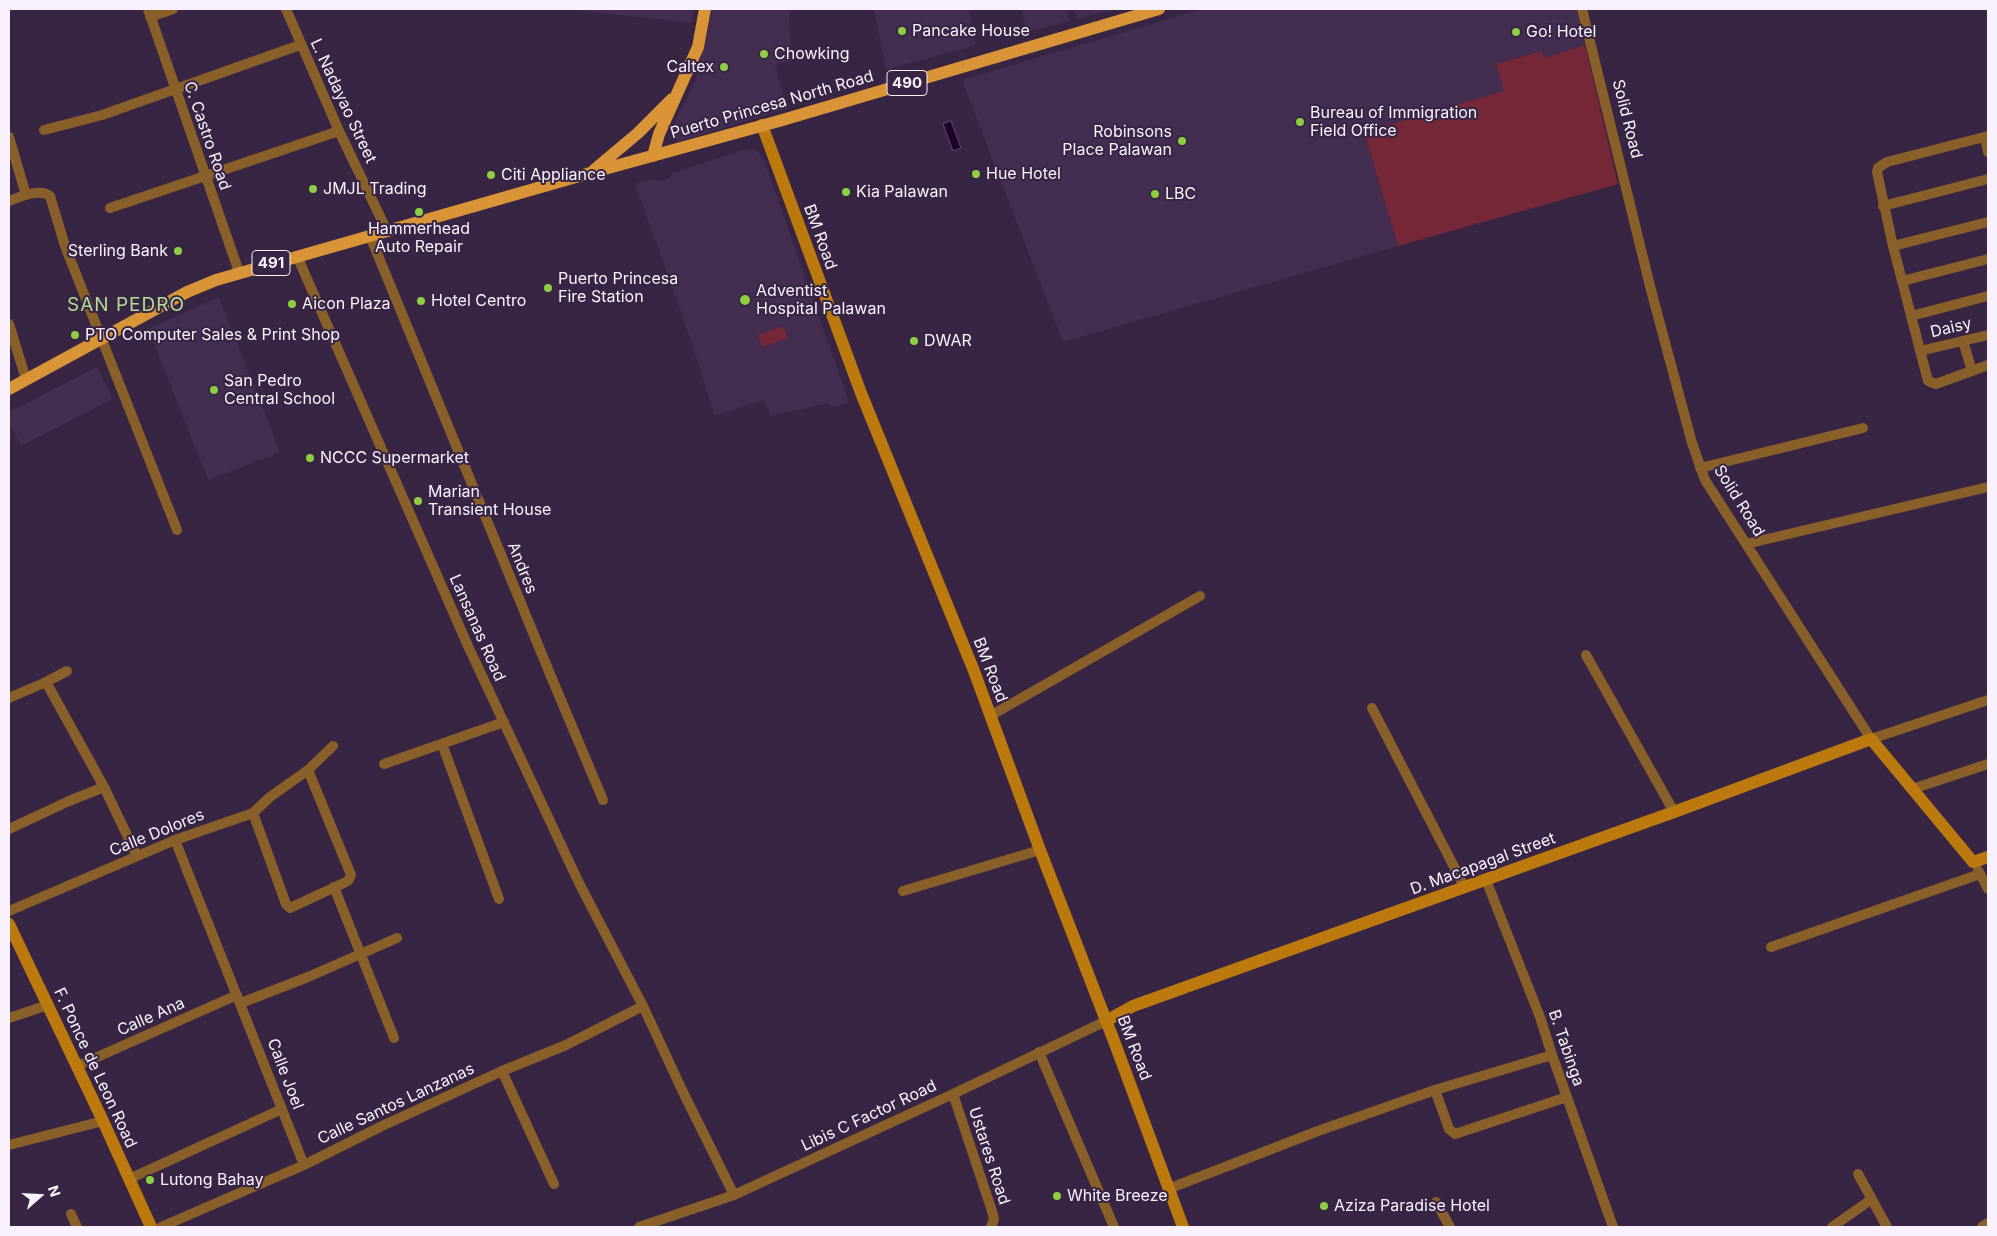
<!DOCTYPE html>
<style>
body{margin:0}
#map{position:relative;width:1997px;height:1236px;overflow:hidden;background:#372543;font-family:Inter,sans-serif}
canvas{display:block}
.frame{position:absolute;inset:0;border:10px solid #f9f2fe;pointer-events:none}
.north{position:absolute;left:15px;top:1171px;width:50px;height:50px;-webkit-text-stroke:4px #372543;paint-order:stroke;rotate:71deg;font-size:14px;font-weight:700;line-height:20px;text-align:center;color:#f9f2fe}
.north::after{content:'';display:block;margin:auto;width:18px;height:22px;background:#f9f2fe;clip-path:polygon(50% 0,100% 100%,50% 72%,0 100%)}
</style>
<div id="map">
<canvas width="1997" height="1236"></canvas>
<div class="frame"></div>
<div class="north">N</div>
</div>
<script>
const c = document.querySelector('canvas').getContext('2d');
c.lineJoin = 'round';
function fillPath(path, color) { c.fillStyle = color; c.fill(path, 'evenodd'); }
function strokePath(path, color, width, dash) { c.strokeStyle = color; c.lineWidth = width; c.lineCap = dash ? 'butt' : 'round'; c.setLineDash(dash || []); c.stroke(path); }
function label(font, color, halo, rows, align = 'center') {
  c.font = font + ' Inter,sans-serif'; c.lineWidth = 4; c.setLineDash([]); c.textBaseline = 'middle'; c.strokeStyle = halo; c.fillStyle = color; for (const [text, x, y, turn = 0] of rows) {
    c.save(); c.translate(x, y); c.rotate((+turn || 0) * Math.PI / 180); c.textAlign = isNaN(turn) ? turn : align; if (halo) c.strokeText(text, 0, 0); c.fillText(text, 0, 0); c.restore();
  }
}
const built = new Path2D(`
 M569 9H693L691 23Z
 M713 9H789L791 61 775 65 787 109 677 142 672 128 696 79Z
 M874 9H968L976 45 886 70Z
 M1021 9H1066L1070 21 1027 32Z
 M1074 9H1114L1077 19Z
 M1202 9H1576L1585 45 1544 58 1541 51 1496 64 1504 91 1364 132 1398 246 1063 342 962 80Z
 M743 150H753L759 153 764 160 849 402 831 408 829 403 770 416 764 400 715 416 685 323 635 184 653 179 660 181 670 178 673 173Z
 M219 297 280 452 208 480 148 329Z
 M97 367 113 399 21 446 9 423V412Z`);
const green = new Path2D(`
 M1585 45 1618 184 1398 246 1364 132 1504 91 1496 64 1542 51 1544 58Z
 M783 326 788 338 763 347 758 335Z`);
const water = new Path2D(`
 M951 121 961 148 953 151 943 124Z`);
const street = new Path2D(`
 M148 9 239 272
 M286 9 339 131 387 231
 M1582 9 1651 290 1692 443 1705 480 1871 739 1988 700
 M150 17 173 9
 M44 130 102 115 300 45
 M1988 136 1887 162 1878 168 1877 172 1893 246 1928 381 1936 384 1988 365
 M9 137 26 195
 M1985 137 1988 152
 M9 201C20 197 39 188 50 196L65 246 177 530
 M1883 206 1988 179
 M110 208 339 131
 M370 236 550 674 603 800
 M1893 246 1988 222
 M297 256 468 646 579 883 643 1006 682 1090 734 1195
 M1902 281 1988 259
 M1911 316 1988 296
 M9 324 26 379
 M1963 341 1972 371
 M1920 351 1988 335
 M1700 468 1863 428
 M1746 544 1988 487
 M1586 655 1674 812
 M46 682 104 787 137 856
 M9 698 46 682 67 671
 M1372 708 1465 888
 M990 716 1200 596
 M442 744 499 899
 M384 764 504 722
 M1912 789 1988 764
 M253 813 286 904 290 908 348 881 351 875 308 770
 M9 829 69 801 104 787
 M175 840 304 1165
 M1978 870 1988 889
 M1486 880 1540 1017 1552 1055 1613 1227
 M334 887 394 1038
 M903 891 1040 850
 M9 911 175 840 253 813 270 797 308 770 333 746
 M1771 947 1980 874
 M241 1003 308 977 397 938
 M9 1018 48 1005
 M1039 1052 1114 1227
 M77 1066 237 995
 M502 1071 554 1184
 M1435 1090 1449 1129 1455 1134 1567 1097
 M953 1094 992 1211 994 1219 991 1227
 M9 1145 103 1121
 M1858 1174 1887 1227
 M129 1179 282 1109
 M1168 1189 1318 1131 1435 1090 1552 1055
 M1436 1202 1450 1227
 M71 1214 77 1227
 M161 1227 304 1165 382 1126 502 1071 566 1045 643 1006
 M639 1227 734 1195 953 1094 1106 1021
 M1832 1227 1872 1199
 M1982 1227 1988 1223`);
const secondary = new Path2D(`
 M762 125 861 393 974 671 1040 850 1114 1041 1183 1227
 M9 924 103 1121 151 1227
 M1106 1021 1133 1006 1674 812 1871 739 1973 862 1988 857`);
const primary = new Path2D(`
 M653 156 659 134 698 47 705 9
 M594 170 638 133 672 99
 M9 389 187 292 216 280 590 173 779 121 1159 9`);
const markers = [
 [902,31,5,"#8ece43"],
 [1516,32,5,"#8ece43"],
 [764,54,5,"#8ece43"],
 [724,67,5,"#8ece43"],
 [1300,122,5,"#8ece43"],
 [1182,141,5,"#8ece43"],
 [976,174,5,"#8ece43"],
 [491,175,5,"#8ece43"],
 [313,189,5,"#8ece43"],
 [846,192,5,"#8ece43"],
 [1155,194,5,"#8ece43"],
 [419,212,5,"#8ece43"],
 [178,251,5,"#8ece43"],
 [548,288,5,"#8ece43"],
 [745,300,6,"#8ece43"],
 [421,301,5,"#8ece43"],
 [292,304,5,"#8ece43"],
 [75,335,5,"#8ece43"],
 [914,341,5,"#8ece43"],
 [214,390,5,"#8ece43"],
 [310,458,5,"#8ece43"],
 [418,501,5,"#8ece43"],
 [150,1180,5,"#8ece43"],
 [1057,1196,5,"#8ece43"],
 [1324,1206,5,"#8ece43"]
];
const shields = [
 [907,83,40],
 [271,263,38]
];
const shieldNames = [
 ["490",907,83],
 ["491",271,263]
];
const poiNames = [
 ["Pancake House",912,31],
 ["Go! Hotel",1526,32],
 ["Chowking",774,54],
 ["Caltex",714,67,"right"],
 ["Bureau of Immigration",1310,113],
 ["Field Office",1310,131],
 ["Robinsons",1172,132,"right"],
 ["Place Palawan",1172,150,"right"],
 ["Hue Hotel",986,174],
 ["Citi Appliance",501,175],
 ["JMJL Trading",323,189],
 ["Kia Palawan",856,192],
 ["LBC",1165,194],
 ["Hammerhead",419,229,"center"],
 ["Auto Repair",419,247,"center"],
 ["Sterling Bank",168,251,"right"],
 ["Puerto Princesa",558,279],
 ["Fire Station",558,297],
 ["Adventist",756,291],
 ["Hospital Palawan",756,309],
 ["Hotel Centro",431,301],
 ["Aicon Plaza",302,304],
 ["PTO Computer Sales & Print Shop",85,335],
 ["DWAR",924,341],
 ["San Pedro",224,381],
 ["Central School",224,399],
 ["NCCC Supermarket",320,458],
 ["Marian",428,492],
 ["Transient House",428,510],
 ["Lutong Bahay",160,1180],
 ["White Breeze",1067,1196],
 ["Aziza Paradise Hotel",1334,1206]
];
const streetNames = [
 ["L. Nadayao Street",343,101,65],
 ["Puerto Princesa North Road",772,105,-16],
 ["Solid Road",1627,119,76],
 ["C. Castro Road",207,136,71],
 ["BM Road",820,237,70],
 ["Daisy",1951,328,-13],
 ["Solid Road",1739,501,58],
 ["Andres",522,568,68],
 ["Lansanas Road",477,628,66],
 ["BM Road",990,670,69],
 ["Calle Dolores",157,833,-22],
 ["D. Macapagal Street",1483,864,-20],
 ["Calle Ana",151,1017,-24],
 ["BM Road",1134,1048,69],
 ["B. Tabinga",1566,1048,71],
 ["F. Ponce de Leon Road",95,1068,65],
 ["Calle Joel",285,1074,69],
 ["Calle Santos Lanzanas",396,1104,-25],
 ["Libis C Factor Road",869,1116,-25],
 ["Ustares Road",989,1156,72]
];
const quarterNames = [
 ["SAN PEDRO",126,305]
];
fillPath(built, '#432d51');
fillPath(green, '#772838');
fillPath(water, '#1d022b');
strokePath(water, '#5f4a6a', 1);
strokePath(street, '#89602a', 10);
strokePath(secondary, '#bc7a0e', 12);
strokePath(primary, '#d89436', 12);
for (const [x, y, r, color] of markers) { const dot = new Path2D(); dot.arc(x, y, r, 0, 2 * Math.PI); c.fillStyle = color; c.fill(dot); strokePath(dot, '#372543', 2); }
for (const [x, y, w] of shields) { const box = new Path2D(); box.roundRect(x - w / 2, y - 12.5, w, 25, 4); c.fillStyle = '#372543'; c.fill(box); strokePath(box, '#f9f2fe', 1); }
label('bold 15px', '#f9f2fe', null, shieldNames);
label('16px', '#f9f2fe', '#372543', poiNames, 'left');
label('16px', '#f9f2fe', '#372543', streetNames);
c.letterSpacing = '1px';
label('19px', '#b6db96', '#372543', quarterNames);
c.letterSpacing = '0px';
</script>
